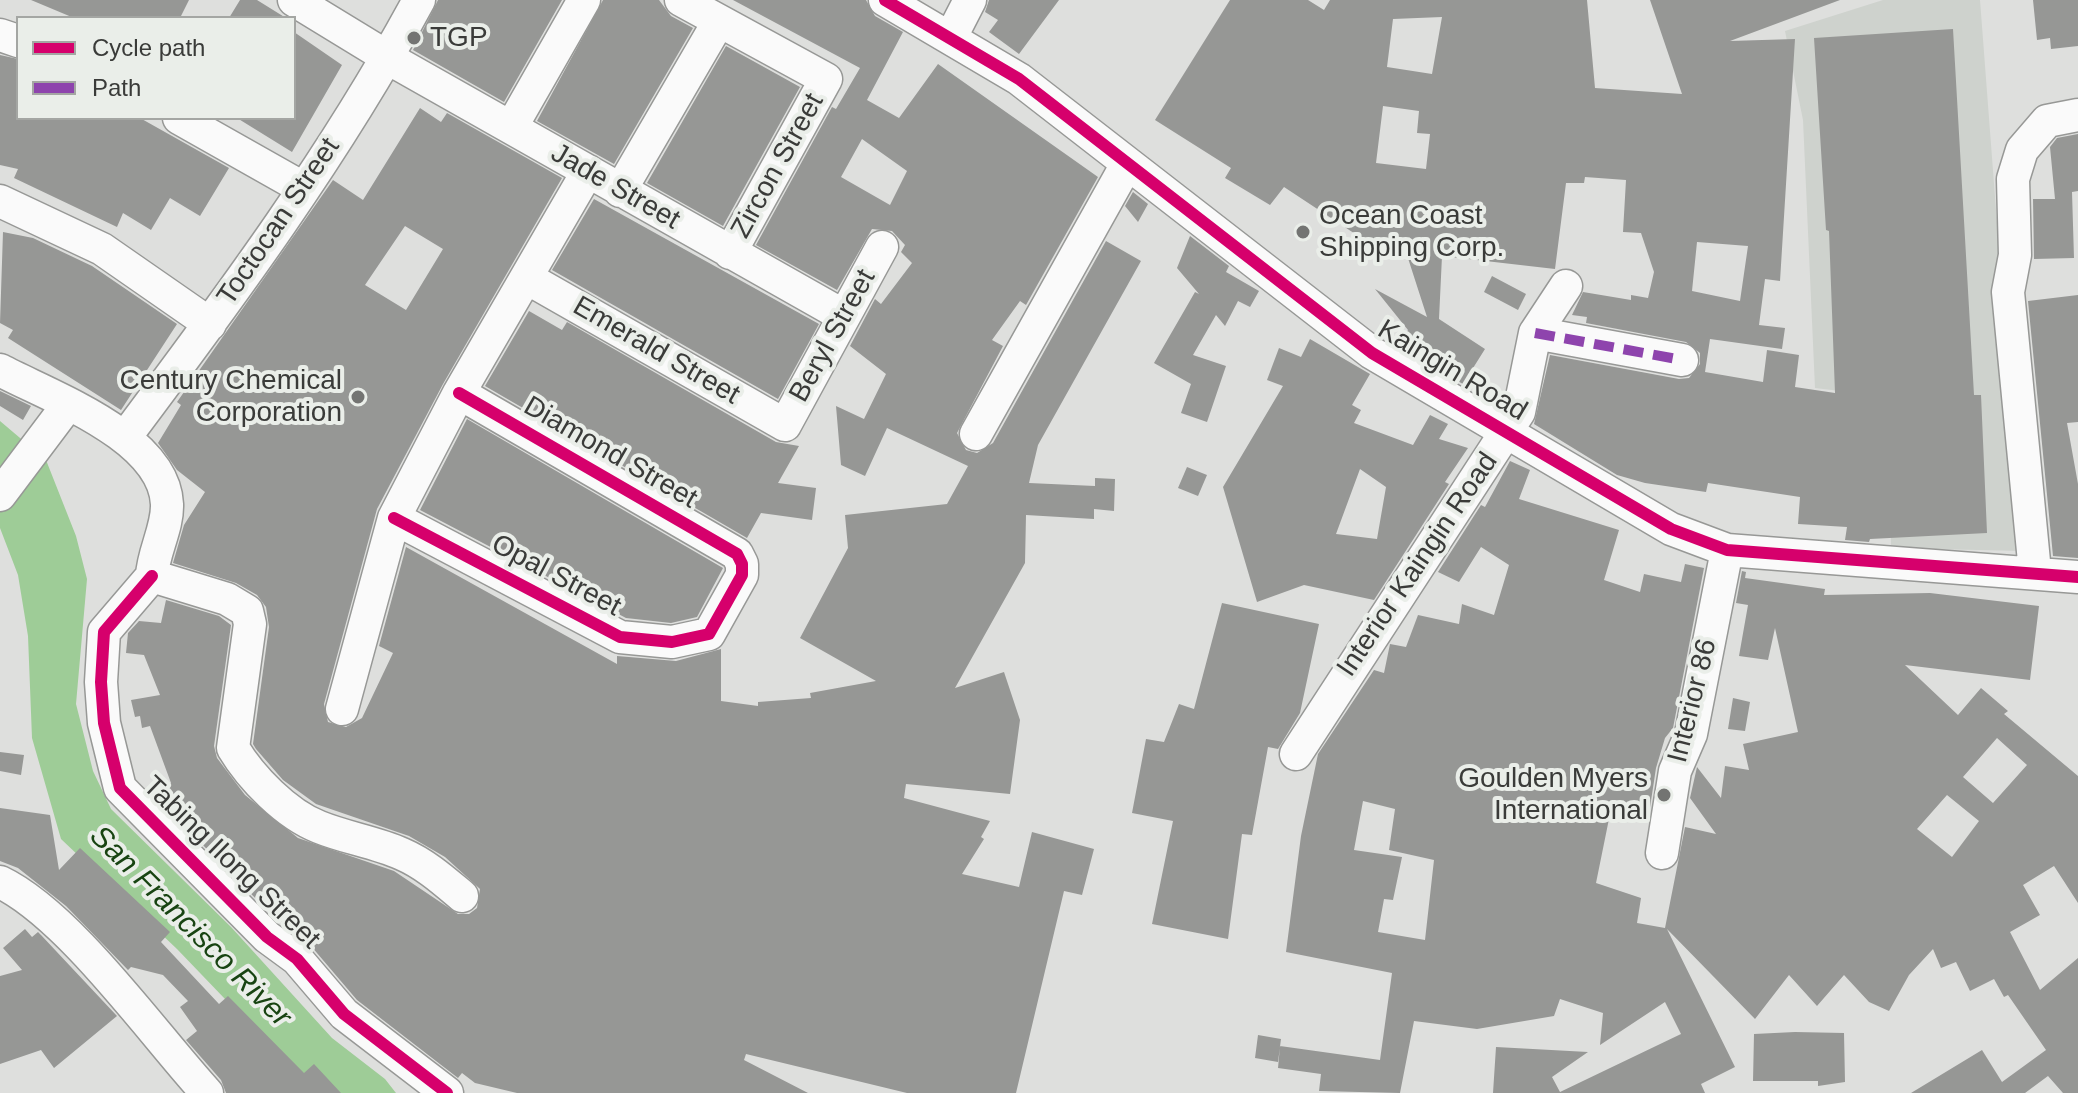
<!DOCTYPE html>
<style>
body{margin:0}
#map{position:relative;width:2078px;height:1093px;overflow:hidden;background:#dedfdd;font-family:Arial,sans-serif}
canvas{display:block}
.legend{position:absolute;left:16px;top:16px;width:280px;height:104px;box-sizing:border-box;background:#eaeee9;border:2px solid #a4a6a3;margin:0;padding:10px 14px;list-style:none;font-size:24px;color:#3a3b39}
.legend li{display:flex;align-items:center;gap:16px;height:40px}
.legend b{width:40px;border:2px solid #a4a6a3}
</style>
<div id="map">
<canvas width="2078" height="1093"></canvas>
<ul class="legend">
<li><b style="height:10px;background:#d6006c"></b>Cycle path</li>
<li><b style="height:10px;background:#8e44ad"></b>Path</li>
</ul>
</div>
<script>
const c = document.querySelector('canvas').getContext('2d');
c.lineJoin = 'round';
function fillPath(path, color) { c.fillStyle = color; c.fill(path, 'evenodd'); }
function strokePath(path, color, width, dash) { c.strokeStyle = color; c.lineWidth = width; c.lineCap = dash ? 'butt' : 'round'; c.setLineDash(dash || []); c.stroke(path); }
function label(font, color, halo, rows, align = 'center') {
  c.font = font + ' Arial,sans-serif'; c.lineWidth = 8; c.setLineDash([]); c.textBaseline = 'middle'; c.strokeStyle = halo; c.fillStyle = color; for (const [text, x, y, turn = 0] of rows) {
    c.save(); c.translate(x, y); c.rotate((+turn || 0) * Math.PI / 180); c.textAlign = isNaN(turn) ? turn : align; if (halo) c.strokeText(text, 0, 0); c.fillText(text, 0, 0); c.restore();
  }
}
const built = new Path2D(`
 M1883 0H1980L2022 551 1891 548 1890 397 1815 388 1803 120 1785 31Z`);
const water = new Path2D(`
 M0 421 46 460 76 536 87 579 76 704 93 771 111 809 231 927 332 1038 385 1079 396 1093H328L273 1049 177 949 61 839 32 738 28 636 18 575 0 528Z`);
const building = new Path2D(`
 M31 0H189L180 18H74Z
 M240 0H257L286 18H229Z
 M438 0H562L504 102 413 50Z
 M603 0H659L671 16 693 28 614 164 537 121Z
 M733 0H866L875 16 903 32 867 100 899 118 938 64 1098 177 1026 305 1020 301 992 340 1003 346 957 433 966 450 977 453 993 443 1106 241 1141 261 1038 445 1029 483 1095 486V478L1115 479 1114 511 1094 509V519L1026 515 1025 563 955 688 1004 672 1020 720 1010 794 906 784 904 798 990 821 981 837 984 839 962 874 1019 887 1032 832 1094 849 1082 895 1064 891 1016 1093H907L746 1054 744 1060 808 1093H517L475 1083 462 1073 458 1078 357 1000 311 946 267 910 188 830 174 813 177 810 163 788 171 783 150 726 142 728 140 716 135 717 131 700 160 695 144 655 126 653 128 633 139 621 161 623 166 600 219 616 231 625 214 746 217 758 245 795 298 838 394 871 458 914H469L477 908 480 889 445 857 409 836 316 804 283 780 256 749 253 744 269 627 266 607 257 595 236 583 173 563 184 525 205 492 177 470 158 443 181 405 177 402 333 180 363 200 420 108 441 122 447 113 562 178 443 384 377 509 324 704 328 722 346 727 362 718 393 653 379 646 406 547 617 664V656L676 661 721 649V701L758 706V702L811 698 810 693 876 681 800 638 848 548 845 515 947 504 968 466 887 428 865 476 841 465 836 406 864 419 886 374 850 346 875 299 881 304 912 263 901 252 905 245 892 231 872 229 837 290 756 245 832 107 836 109 860 68ZM862 139 907 171 890 205 841 177ZM405 226 443 249 406 310 365 285Z
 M989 0H1059L1019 54 989 32 998 20 985 12Z
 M1230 0H1308L1324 10 1330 0H1587L1595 88 1682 94 1650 0H1840L1730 41 1795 39 1780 281 1765 279 1759 325 1785 328 1782 349 1710 339 1705 372 1763 382 1767 350 1799 355 1795 387 1835 393 1829 231 1826 230 1814 38 1953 29 1974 395H1981L1987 533 1870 539 1869 542 1845 540 1847 527 1798 524 1800 497 1708 483 1706 492 1645 483 1617 475 1534 424 1550 355 1679 379 1689 378 1700 364V353L1686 342 1586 323 1587 317 1572 315 1583 292 1631 300V295L1648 298 1654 272 1641 233 1623 232 1626 180 1585 177 1584 183H1566L1555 269 1442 256 1439 319 1485 349 1463 384 1398 347 1408 330 1375 289 1427 317 1406 252 1378 249 1284 187 1270 205 1225 178 1231 168 1155 120ZM1442 17 1432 74 1387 67 1393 19ZM1383 106 1419 111 1417 133 1430 134 1426 169 1376 163ZM1697 242 1748 246 1740 301 1692 291Z
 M2033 0H2078V46L2051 49 2050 38 2037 40Z
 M294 32 342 65 292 152 237 118H294Z
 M726 46 800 87 723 226 647 183Z
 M0 55 18 59V118H140L229 168 200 216 170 198 151 230 123 213 117 227 14 178 18 169 0 165Z
 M2078 134V191L2072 192 2074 258 2034 259 2033 199H2055L2050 147 2057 138Z
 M1133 192 1148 204 1138 222 1125 206Z
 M594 199 819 324 778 399 552 270Z
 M3 232 33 238 92 266 177 324 121 410 8 338 13 330 0 323Z
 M1190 236 1229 266 1226 272 1259 291 1250 307 1238 301 1225 326 1216 315 1193 355 1226 366 1207 422 1181 413 1191 384 1154 363 1195 292 1199 294 1177 268Z
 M1492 276 1526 294 1518 310 1484 292Z
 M2078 295V422L2067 423 2078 484V558L2053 556 2028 301Z
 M529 311 562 330 567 322 776 442 799 446 778 483 816 488 812 520 761 513 747 538 485 386Z
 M1310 339 1370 374 1352 405 1361 410 1354 423 1413 445 1430 415 1448 424 1439 439 1468 448 1445 482 1449 484 1374 600 1304 585 1257 602 1223 487 1283 386 1267 380 1279 348 1301 357ZM1360 469 1386 487 1377 539 1336 534Z
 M0 391 31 406 23 420 0 406Z
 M467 419 723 568 697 617 671 623 626 618 420 510Z
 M1510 461 1530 470 1519 499 1619 530 1604 580 1640 592 1644 574 1681 582 1685 564 1704 568 1673 728 1665 738 1656 768 1649 814 1611 809 1596 883 1641 898 1637 923 1665 928 1685 827 1716 834 1690 798 1697 767 1721 798 1725 766 1749 770 1743 744 1798 732 1775 628 1768 660 1739 656 1748 605 1736 603 1742 571 1746 572 1745 578 1825 589 1824 595 1930 593 2039 606 2030 680 1905 665 1958 715 1981 688 2008 711 2004 714 2078 776V903L2054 866 2023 885 2040 915 2010 932 2040 990 2078 958V1093H2063L2048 1076 2025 1093H1911L1982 1050 2002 1082 2046 1050 2008 995 2004 997 1994 979 1970 991 1956 962 1941 968 1933 949 1909 975 1889 1011 1869 1002 1844 975 1817 1006 1789 975 1755 1019 1667 929 1735 1067 1701 1084 1705 1093H1493L1496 1047 1588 1052 1552 1077 1560 1092 1681 1034 1665 1002 1600 1045 1603 1013 1560 999 1554 1016 1477 1029 1414 1021 1400 1093 1319 1091 1321 1074 1278 1068 1280 1046 1380 1060 1392 973 1286 952 1301 836 1318 754 1374 670 1384 673 1390 644 1406 647 1418 615 1459 624 1462 604 1494 615 1509 565 1481 547 1459 582 1438 572 1481 505 1485 507ZM1997 738 2027 765 1993 803 1963 777ZM1947 795 1979 821 1952 857 1917 829ZM1363 801 1395 809 1389 850 1434 860 1425 940 1378 932 1384 899 1393 900 1402 857 1354 850Z
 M1187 467 1207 475 1198 496 1178 488Z
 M1222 603 1319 624 1300 713 1278 749 1268 747 1252 835 1242 834 1228 939 1152 924 1173 821 1132 813 1146 739 1164 742 1179 704 1194 709Z
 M1733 698 1750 702 1745 731 1728 729Z
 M0 752 24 755 21 775 0 771Z
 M0 808 50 815 59 870 80 848 170 932 161 942 219 1004 228 996 304 1073 314 1064 341 1093H226L221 1080 186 1040 197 1031 180 1007 188 1001 163 975 131 967 128 970 66 906 18 868 0 861Z
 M25 929 32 937 38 932 41 935 117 1016 54 1068 41 1050 0 1064V976L22 970 3 948Z
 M1795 1032 1844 1033 1845 1082 1818 1086V1081H1753L1754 1034Z
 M1258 1035 1281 1039 1278 1062 1255 1058Z`);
const minor = new Path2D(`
 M294 0 402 66 844 316
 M681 0 826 79 730 253
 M885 0 1019 79 1372 353 1671 529 1727 550 2078 577
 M0 35 18 41
 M951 37 970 0
 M179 118 303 188
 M512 126 584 0
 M620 191 719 21
 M0 201 102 249 210 324
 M527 278 785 425 882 247
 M1535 333 1682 360
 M0 370C51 397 164 437 167 504 168 528 153 552 152 576
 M976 434 1127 164
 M126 436C231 296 336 154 419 0
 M0 495 67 406
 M394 518 620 637 672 642 709 634 742 575V564L737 554 459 393
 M2035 572 2008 292 2015 255 2013 179 2022 150 2047 121 2078 115
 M152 576 104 632 101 682 104 723 120 788 267 937 297 959 344 1014 447 1093
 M152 576 227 599 247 611 250 624 233 748C251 778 286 814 319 827 346 838 375 842 402 854 425 864 443 880 462 896
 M342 709 394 518 459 393 588 171
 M1296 754 1519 412 1535 333 1566 286
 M1662 853 1675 771 1691 734 1727 550
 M0 882C69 915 153 1034 207 1093`);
const quiet = new Path2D(`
 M1535 333 1682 360`);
const cycleway = new Path2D(`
 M885 0 1019 79 1372 353 1671 529 1727 550 2078 577
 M394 518 620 637 672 642 709 634 742 575V564L737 554 459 393
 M152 576 104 632 101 682 104 723 120 788 267 937 297 959 344 1014 447 1093`);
const markers = [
 [414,38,8,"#737472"],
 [1303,232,8,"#737472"],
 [358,397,8,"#737472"],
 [1664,795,8,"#737472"]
];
const poiNames = [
 ["TGP",430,38],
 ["Ocean Coast",1319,216],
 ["Shipping Corp.",1319,248],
 ["Century Chemical",342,381,"right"],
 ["Corporation",342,413,"right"],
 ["Goulden Myers",1648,779,"right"],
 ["International",1648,811,"right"]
];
const streetNames = [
 ["Zircon Street",778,166,-61],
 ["Jade Street",615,187,30],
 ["Toctocan Street",279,222,-56],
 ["Beryl Street",833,336,-61],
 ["Emerald Street",656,351,30],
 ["Kaingin Road",1452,371,31],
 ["Diamond Street",610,453,30],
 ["Interior Kaingin Road",1418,565,-56],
 ["Opal Street",556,576,28],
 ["Interior 86",1693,701,-76],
 ["Tabing Ilong Street",231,863,44]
];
const waterNames = [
 ["San Francisco River",190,927,45]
];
fillPath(built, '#ced2cd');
fillPath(water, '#9ecc97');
fillPath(building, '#969795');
strokePath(minor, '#979896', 35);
strokePath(minor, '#fafafa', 32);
strokePath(quiet, '#8e44ad', 10, [20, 10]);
strokePath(cycleway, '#d6006c', 12);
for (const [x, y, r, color] of markers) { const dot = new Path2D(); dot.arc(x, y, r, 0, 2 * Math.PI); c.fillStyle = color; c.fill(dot); strokePath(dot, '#eaeee9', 3); }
label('28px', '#3a3b39', '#eaeee9', poiNames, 'left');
label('28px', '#3a3b39', '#eaeee9', streetNames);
label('italic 30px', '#184412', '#eaeee9', waterNames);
</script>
